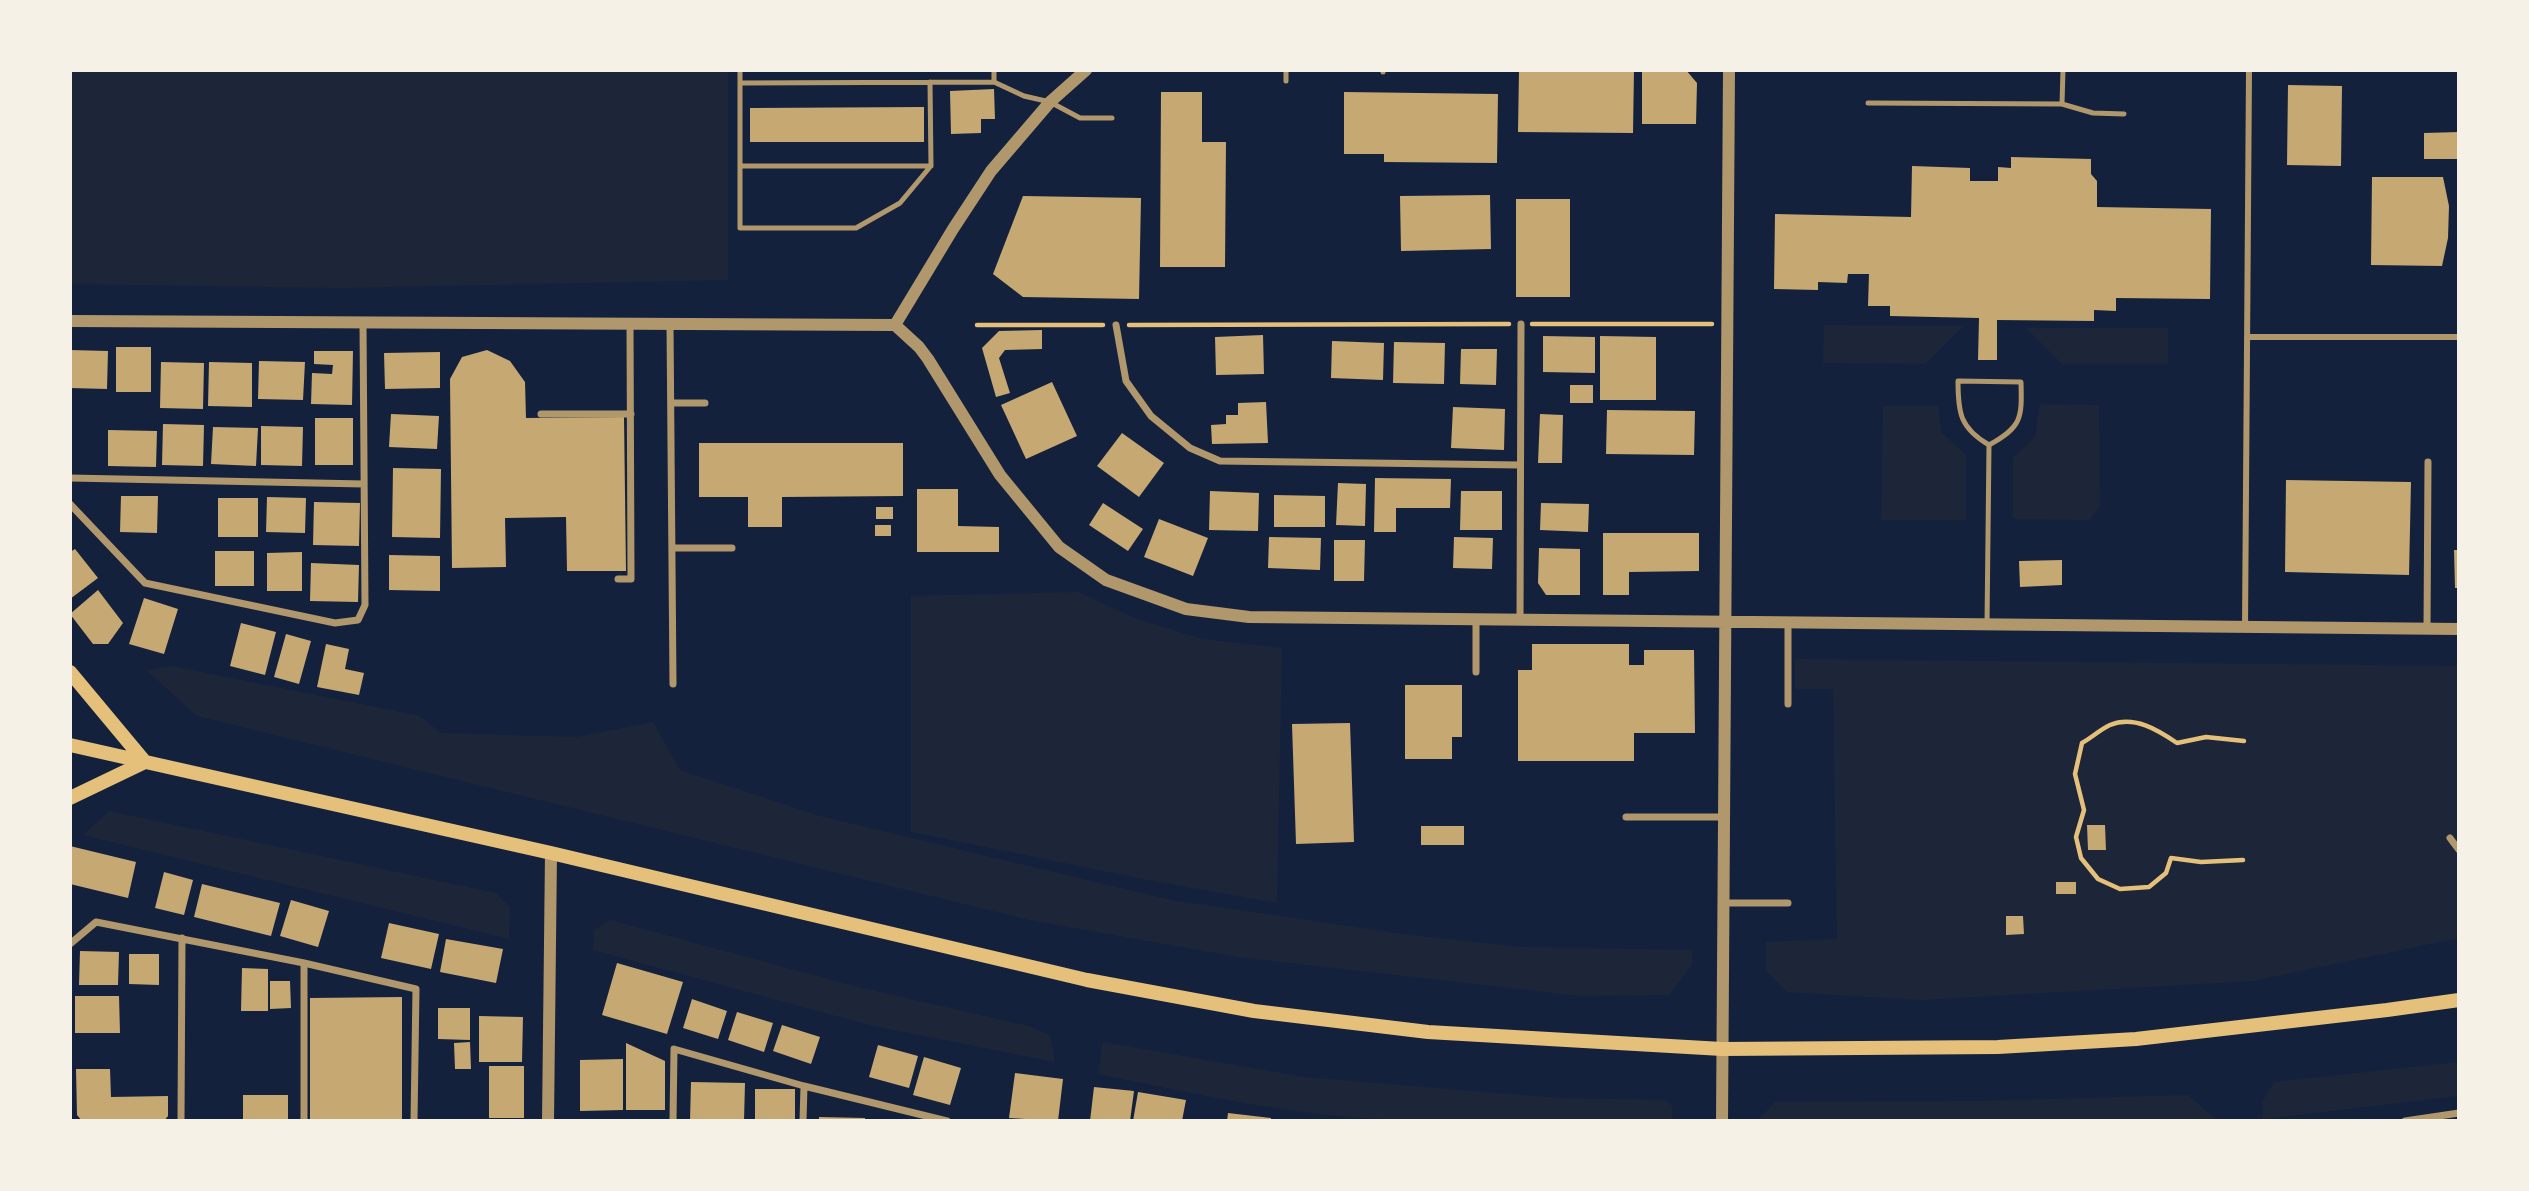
<!DOCTYPE html>
<style>
body{margin:0}
#map{position:relative;width:2529px;height:1191px;overflow:hidden;background:#14213d;font-family:"IBM Plex Serif",serif}
canvas{display:block}
.frame{position:absolute;inset:0;border:72px solid #f6f1e7;pointer-events:none}
</style>
<div id="map">
<canvas width="2529" height="1191"></canvas>
<div class="frame"></div>
</div>
<script>
const c = document.querySelector('canvas').getContext('2d');
c.lineJoin = 'round';
function fillPath(path, color) { c.fillStyle = color; c.fill(path, 'evenodd'); }
function strokePath(path, color, width, dash) { c.strokeStyle = color; c.lineWidth = width; c.lineCap = dash ? 'butt' : 'round'; c.setLineDash(dash || []); c.stroke(path); }
const green = new Path2D(`
 M70 70H728V280L339 288 70 284Z
 M1824 325 1963 326 1925 364 1823 363Z
 M2026 328H2168V364H2062Z
 M2040 404 2099 405 2100 505 2090 520 2013 519V458L2035 437Z
 M1883 406H1938L1941 432 1966 455V520H1881Z
 M1078 592 1137 619 1203 639 1282 648 1277 903 1148 880 911 832V596Z
 M1795 659 2459 666V938L2253 981 1921 1000 1787 992 1766 970V942L1837 939 1833 689H1795Z
 M172 666 420 716 441 733 576 737 653 722 680 770 820 816 1171 900 1410 935 1522 947 1692 950V965L1669 995 1580 996 1238 957 1029 920 197 716 146 670Z
 M109 811 496 893 510 907 509 939 83 835Z
 M610 920 858 987 1029 1026 1050 1035 1055 1062 869 1025 593 950 594 930Z
 M1103 1042 1304 1077 1558 1098 1665 1100 1672 1106V1121C1561 1121 1449 1126 1338 1116 1257 1108 1177 1090 1098 1074Z
 M2459 1062V1096L2263 1119 2262 1102 2274 1082Z
 M2188 1095 2214 1118V1121H1761L1759 1119 1775 1102 1982 1101Z`);
const building = new Path2D(`
 M1519 70H1634L1633 133 1518 132Z
 M1642 70H1686L1697 83 1696 124H1642Z
 M2288 85 2342 86 2341 166 2287 165Z
 M994 89 995 119H981V133L951 134 950 91Z
 M1161 92H1202V142H1226L1225 267H1160Z
 M1344 92 1498 94 1497 163 1384 162V154H1344Z
 M924 107V142H750V108Z
 M2459 132V159H2424V133Z
 M2011 157 2091 159V174L2097 181V207L2211 209 2210 299 2116 298V311L2094 310V321L1997 320V360H1978L1979 318 1890 316V306H1868L1869 274H1848L1847 283 1818 282V290L1774 289 1775 214 1911 217 1912 166 1970 168V181H1998V167L2011 168Z
 M2372 177H2443L2449 206 2448 238 2442 266 2371 265Z
 M1490 195 1491 249 1401 251 1400 196Z
 M1023 196 1141 198 1139 299 1023 297 993 274Z
 M1516 199H1570V297H1516Z
 M1042 330V349L1005 350 999 358 1010 393 996 397 982 348 999 331Z
 M1263 335 1264 374 1216 375 1215 337Z
 M1543 336 1595 337V373L1543 372Z
 M1600 336 1656 337V400H1600Z
 M1332 341 1384 343 1383 380 1331 378Z
 M1394 342 1445 343 1444 384 1393 383Z
 M116 347H151V392H116Z
 M1461 349H1497L1496 385 1460 384Z
 M70 350 108 351 107 389 70 388Z
 M487 350 510 361 525 382 526 418 624 417 626 571H567L566 517 505 518 506 567 452 568 450 379 462 357Z
 M314 351H353L352 405 311 404 312 373 332 374 333 365 314 364Z
 M440 352V388L385 389 384 353Z
 M259 361 305 362 303 400 258 399Z
 M161 362 204 363 203 409 160 408Z
 M209 362 252 363V407L208 406Z
 M1052 382 1077 436 1026 459 1001 405Z
 M1570 385H1593V403H1570Z
 M1266 402 1268 443 1212 444 1211 425 1226 424V415H1238V403Z
 M1453 407 1505 409 1504 450 1451 448Z
 M1607 410 1695 411 1694 455 1606 454Z
 M391 414 439 416 437 449 389 447Z
 M1540 414 1563 415 1562 463H1538Z
 M315 418H353V465H315Z
 M163 424 204 425 203 466 162 465Z
 M261 426 303 427 302 466 261 465Z
 M213 427 258 428 256 466 211 464Z
 M108 430 157 431 156 467 108 466Z
 M1122 433 1164 463 1139 497 1097 466Z
 M699 443H903V496L782 497V527H748V497H699Z
 M393 468 441 469 440 538 392 537Z
 M1375 478 1451 479 1450 508H1396V532H1374Z
 M2286 480 2411 482 2409 575 2285 572Z
 M1338 483 1366 484 1365 526 1336 525Z
 M917 489H958V526L999 527V552H917Z
 M1210 491 1259 493 1258 531 1209 530Z
 M1461 491H1502V530H1460Z
 M1274 495 1325 496V527H1274Z
 M121 496H158L157 533 120 532Z
 M267 497 306 498 305 533 266 532Z
 M218 498H258V537H218Z
 M314 502 360 503 359 546 313 545Z
 M1103 503 1143 529 1128 551 1089 525Z
 M1541 503 1589 504 1588 532 1540 530Z
 M876 507H893V519H876Z
 M1159 519 1208 538 1193 576 1144 557Z
 M875 525H891V536H875Z
 M1603 533H1699V571L1629 572V595H1603Z
 M1269 537 1321 538 1320 570 1268 568Z
 M1454 537 1493 538 1492 569 1453 568Z
 M1334 540H1365L1364 581H1334Z
 M1539 548 1580 549V595H1546L1538 583Z
 M75 549 98 578 70 599V552Z
 M2454 550H2459V588H2455Z
 M215 551H254V586H215Z
 M302 552V591H267V553Z
 M389 555 440 556V591L389 590Z
 M2062 560V585L2020 587 2019 561Z
 M311 563 359 565 358 602 310 601Z
 M98 590 123 623 108 644H93L70 614Z
 M144 598 178 609 164 654 129 644Z
 M241 623 276 632 265 675 230 666Z
 M286 634 311 641 299 684 274 677Z
 M326 644 349 649 345 669 364 673 359 695 317 687Z
 M1532 644H1629V665H1644V650H1694L1695 733H1634V761H1518V670H1532Z
 M1405 685H1462V737H1452V759H1405Z
 M1350 723 1354 842 1296 844 1292 724Z
 M2087 825H2105L2106 850H2088Z
 M1421 826H1464V845H1421Z
 M70 846 136 862 128 898 70 884Z
 M164 872 193 880 184 915 155 908Z
 M2056 882H2076V894H2056Z
 M202 884 280 903 271 936 194 917Z
 M291 900 329 911 318 947 280 936Z
 M2006 916H2023L2024 934 2006 935Z
 M389 923 439 934 431 969 381 958Z
 M446 939 503 949 496 983 440 972Z
 M80 951 119 952 118 985H79Z
 M129 954H159V985L129 984Z
 M617 963 683 982 667 1034 602 1015Z
 M242 968 268 969V1011H241Z
 M270 981H290L291 1008 270 1009Z
 M75 996H119L120 1033H75Z
 M402 997V1121H310V998Z
 M692 999 727 1011 718 1039 683 1028Z
 M438 1008H470V1040L438 1039Z
 M737 1012 773 1023 764 1052 728 1040Z
 M479 1016 523 1017 522 1062H479Z
 M782 1025 820 1037 811 1064 773 1051Z
 M470 1042 471 1069H455L454 1043Z
 M626 1043 665 1061V1110H626Z
 M878 1045 918 1056 909 1088 869 1077Z
 M924 1057 961 1068 950 1105 913 1095Z
 M623 1059V1110L580 1111V1060Z
 M489 1066H524V1118H489Z
 M76 1069H110L111 1097 168 1096V1116L164 1121H82L77 1115Z
 M1015 1073 1063 1079 1058 1121 1009 1118Z
 M691 1082 745 1083 744 1121H690Z
 M1094 1087 1134 1091 1130 1121H1090Z
 M755 1089H795V1121H755Z
 M1138 1092 1186 1100 1182 1121H1133Z
 M243 1095H288V1121H243Z
 M1228 1113 1271 1118V1121H1227Z
 M819 1117 865 1118V1121H819Z`);
const path = new Path2D(`
 M1532 324H1712
 M977 325H1103
 M1129 325 1509 324
 M2243 860 2201 862 2171 858 2166 873 2149 887 2120 889 2098 879 2081 858 2076 837 2084 810 2075 774 2082 743C2091 738 2101 729 2110 725 2134 715 2158 730 2177 743L2206 737 2244 741`);
const service = new Path2D(`
 M740 70V166H931L930 82
 M994 70V82L1024 96 1050 102 1080 118H1112
 M1286 70V81
 M1383 70V72
 M2063 70 2062 104 2093 113 2124 114
 M740 83 994 82
 M1868 103 2062 104
 M740 166V228H856L900 203 930 167
 M1987 624 1989 445C2022 427 2022 418 2021 382L1958 381C1958 413 1960 428 1989 445`);
const pedestrian = new Path2D(`
 M2247 337H2459
 M2245 627 2249 70`);
const minor = new Path2D(`
 M670 324 673 684
 M1116 325 1126 381 1151 416 1190 448 1220 461 1520 465
 M671 403H705
 M541 414H631
 M70 478 364 484
 M70 504 145 583 335 623 358 620 365 605 363 323
 M672 548H732
 M618 579H631L630 324
 M1476 620V672
 M1520 620 1521 324
 M2427 629 2428 462
 M1788 704V622
 M1626 817H1724
 M2450 838 2459 850
 M1723 903H1788
 M70 944 96 922 304 963 416 989 414 1121
 M181 1121 182 938
 M304 1121V963
 M673 1121 674 1049 804 1086 947 1121
 M803 1121 804 1086
 M2405 1121 2459 1113`);
const tertiary = new Path2D(`
 M70 321 895 325 953 229 991 171 1050 102 1086 70
 M895 325 919 347 928 359 1000 475 1059 547 1106 580 1186 609 1249 617 2459 629
 M548 1121 551 853
 M1722 1121 1729 70`);
const secondary = new Path2D(`
 M70 672 145 762
 M70 745 551 853 1087 980 1254 1011 1428 1032 1722 1049 1998 1047 2136 1039 2387 1010 2459 1000
 M70 798 145 762`);
fillPath(green, '#1d2539');
fillPath(building, '#c6a872');
strokePath(path, '#e5c07b', 4.5);
strokePath(service, '#b1986c', 5);
strokePath(pedestrian, '#b1986c', 6);
strokePath(minor, '#b1986c', 7);
strokePath(tertiary, '#b1986c', 12);
strokePath(secondary, '#e5c07b', 14);
</script>
